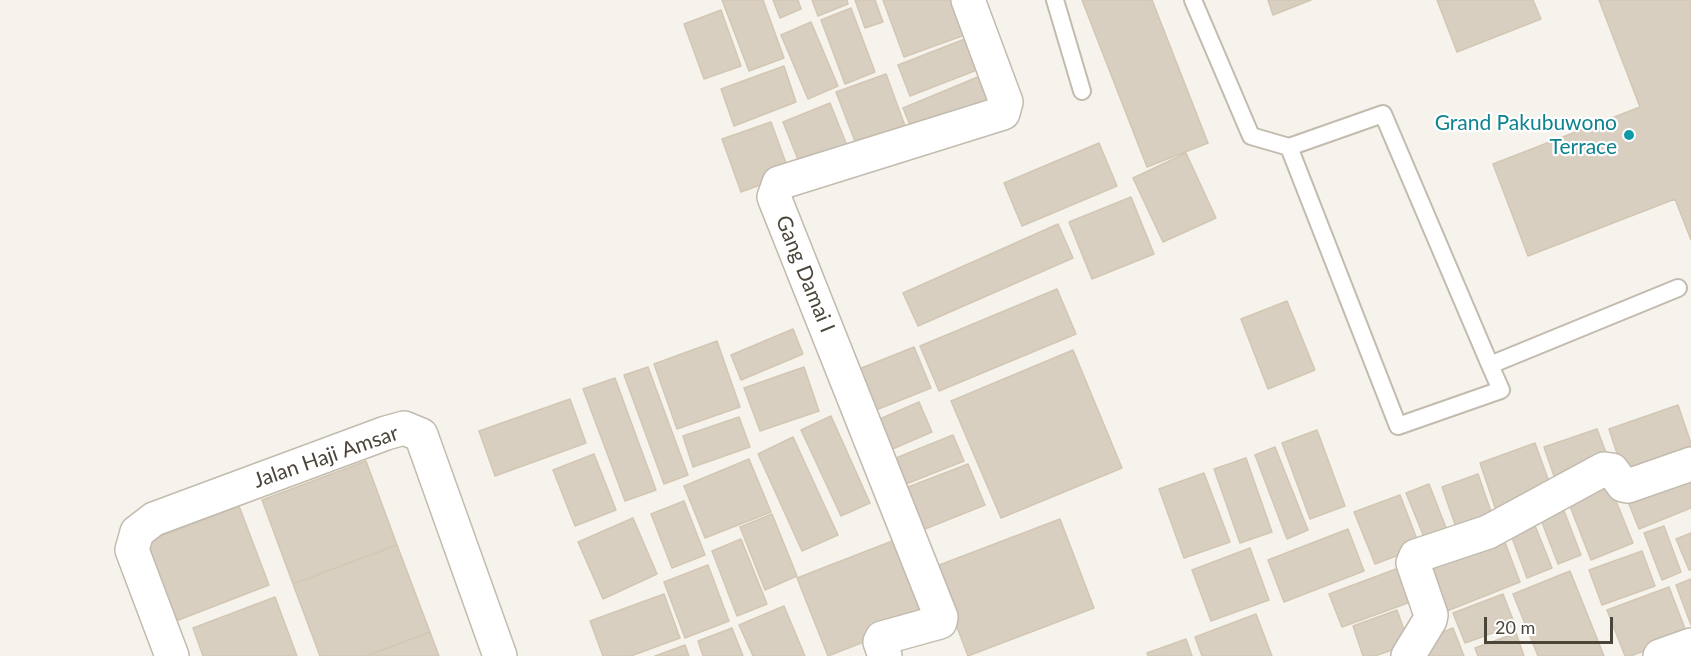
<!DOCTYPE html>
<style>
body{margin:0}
#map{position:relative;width:1691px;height:656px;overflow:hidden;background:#f6f3ec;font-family:Lato,sans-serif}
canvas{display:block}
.scale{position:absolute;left:1484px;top:617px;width:129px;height:27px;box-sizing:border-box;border:3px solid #4b4439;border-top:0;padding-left:8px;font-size:18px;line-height:21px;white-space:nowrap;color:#4b4439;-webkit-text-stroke:4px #fff;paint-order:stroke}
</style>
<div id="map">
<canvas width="1691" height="656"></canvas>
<div class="scale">20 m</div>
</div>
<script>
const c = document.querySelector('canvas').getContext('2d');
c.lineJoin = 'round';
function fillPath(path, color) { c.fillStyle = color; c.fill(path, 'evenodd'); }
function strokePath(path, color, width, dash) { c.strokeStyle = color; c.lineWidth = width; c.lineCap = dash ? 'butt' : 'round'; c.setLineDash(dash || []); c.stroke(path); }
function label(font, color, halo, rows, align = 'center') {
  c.font = font + ' Lato,sans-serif'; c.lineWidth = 4.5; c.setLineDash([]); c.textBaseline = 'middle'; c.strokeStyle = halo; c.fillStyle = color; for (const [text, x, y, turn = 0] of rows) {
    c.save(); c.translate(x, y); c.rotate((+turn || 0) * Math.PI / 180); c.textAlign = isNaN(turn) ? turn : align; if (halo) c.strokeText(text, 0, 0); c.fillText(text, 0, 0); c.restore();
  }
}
const building = new Path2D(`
 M722 0H763L784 58 749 71Z
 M773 0H798L801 9 780 18Z
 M812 0H847L848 4 818 16Z
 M855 0H875L883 22 865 28Z
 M883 0H961L973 32 904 57Z
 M1082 0H1152L1208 143 1147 167Z
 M1268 0H1311L1273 15Z
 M1437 0H1533L1541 19 1457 52Z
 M1599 0H1691V240L1675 199 1528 256 1493 164 1640 107Z
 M851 8 875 72 845 84 821 20Z
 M721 10 741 66 704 79 684 24Z
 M811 22 838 86 808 99 781 35Z
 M970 37 982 68 910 96 898 65Z
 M784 66 796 102 734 126 721 89Z
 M886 74 908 134 859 152 836 92Z
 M985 74 998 105 916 140 903 108Z
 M830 103 850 153 803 172 783 122Z
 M771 122 790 174 741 192 722 139Z
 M1099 143 1117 186 1022 226 1004 183Z
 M1186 153 1216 218 1163 242 1133 178Z
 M1131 197 1154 254 1092 279 1069 222Z
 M1058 224 1073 258 918 326 903 293Z
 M1057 289 1076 334 939 391 920 346Z
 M1287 301 1315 370 1268 389 1241 319Z
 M793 329 803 354 741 380 731 355Z
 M717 341 740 407 677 429 654 364Z
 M914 347 931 388 866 414 849 373Z
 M1073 350 1122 468 1001 518 951 401Z
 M648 367 688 475 664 484 624 375Z
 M804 367 819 411 760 431 744 388Z
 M615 378 656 490 625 501 583 389Z
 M570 399 586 443 495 476 479 431Z
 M919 402 932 432 881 454 868 424Z
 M1678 405 1691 443V456L1625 478 1609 429Z
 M831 416 870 503 841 516 801 430Z
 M739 417 750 447 693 467 683 436Z
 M1597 429 1610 463 1556 482 1544 447Z
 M1317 430 1345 506 1310 519 1282 443Z
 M953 435 964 461 896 488 886 462Z
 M793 437 838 535 802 551 758 454Z
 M1535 443 1552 490 1496 510 1480 463Z
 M1275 447 1308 530 1287 539 1255 455Z
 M594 454 616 510 575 526 553 470Z
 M1246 458 1272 532 1240 543 1214 469Z
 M749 459 771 512 705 538 684 486Z
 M366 461 397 545 293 584 262 500Z
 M968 464 985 505 920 531 903 489Z
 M1691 468V508L1639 529 1625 494Z
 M1204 473 1230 542 1184 558 1159 489Z
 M1478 474 1494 520 1458 533 1442 487Z
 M1607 479 1633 543 1591 560 1566 496Z
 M1429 484 1450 538 1428 547 1406 493Z
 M1400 495 1420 547 1375 564 1354 512Z
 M684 501 705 555 672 568 651 514Z
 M1561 503 1581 555 1558 564 1538 512Z
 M239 506 269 585 176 621 145 542Z
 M772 514 797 576 765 590 740 527Z
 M633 518 657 574 603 599 578 542Z
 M1532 518 1552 568 1527 578 1508 527Z
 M1060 519 1094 608 968 656 934 567Z
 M1664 526 1681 572 1662 580 1644 533Z
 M1348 529 1364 571 1284 602 1268 560Z
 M1691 533V570H1689L1676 539Z
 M1503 537 1520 582 1442 613 1425 567Z
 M900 538 931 616 828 656 797 578Z
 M741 539 767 604 737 616 712 551Z
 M397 545 430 632 366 656H320L293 584Z
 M1250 548 1269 600 1211 621 1192 570Z
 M1642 551 1655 586 1602 605 1589 570Z
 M708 565 729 621 685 638 664 582Z
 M1404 566 1416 600 1342 627 1329 594Z
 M1570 571 1604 656H1538L1513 594Z
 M1691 579V625L1676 585Z
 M1669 587 1687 634 1631 656H1625L1607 610Z
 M664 594 680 638 631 656H603L590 621Z
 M1503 594 1515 625 1465 643 1453 613Z
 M275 597 297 656H203L193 628Z
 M784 606 805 656H753L739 625Z
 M1397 610 1409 644 1375 656H1363L1353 626Z
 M1256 614 1272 656H1202L1195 637Z
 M732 628 743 656H703L698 641Z
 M1453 628 1464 656H1428L1422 641Z
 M430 632 439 656H366Z
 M1516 633 1524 656H1478L1475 648Z
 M1186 639 1192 656H1148L1147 653Z
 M685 645 689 656H655Z`);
const lane = new Path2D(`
 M1055 0 1082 91
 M1193 0 1251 136 1289 147 1383 114 1490 365 1678 288
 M1289 147 1398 426 1501 390 1490 365`);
const street = new Path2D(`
 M172 656 132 550 137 532 154 519 386 433 404 428 421 435 500 656
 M885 656 880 642 882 638 940 622 941 617 774 197 779 183 1003 113 1006 102 968 0
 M1408 656 1430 620 1431 615 1413 563 1416 556 1488 532 1604 469 1612 470 1623 485 1628 486 1691 464
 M1660 656 1691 645`);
const markers = [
 [1629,135,6,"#0f9aa8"]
];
const cultureNames = [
 ["Grand Pakubuwono",1617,123],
 ["Terrace",1617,147]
];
const streetNames = [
 ["Gang Damai I",805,274,68],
 ["Jalan Haji Amsar",326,457,-19]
];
fillPath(building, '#d8cfc1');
strokePath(building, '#d3c7b4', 1.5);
strokePath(lane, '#c2bbae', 20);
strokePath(street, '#c2bbae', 36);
strokePath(lane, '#fff', 16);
strokePath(street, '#fff', 33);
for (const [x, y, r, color] of markers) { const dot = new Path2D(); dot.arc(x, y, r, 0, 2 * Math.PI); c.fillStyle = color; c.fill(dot); strokePath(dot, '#fff', 2); }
label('21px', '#0d838f', '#fff', cultureNames, 'right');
label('21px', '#4b4439', '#fff', streetNames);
</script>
